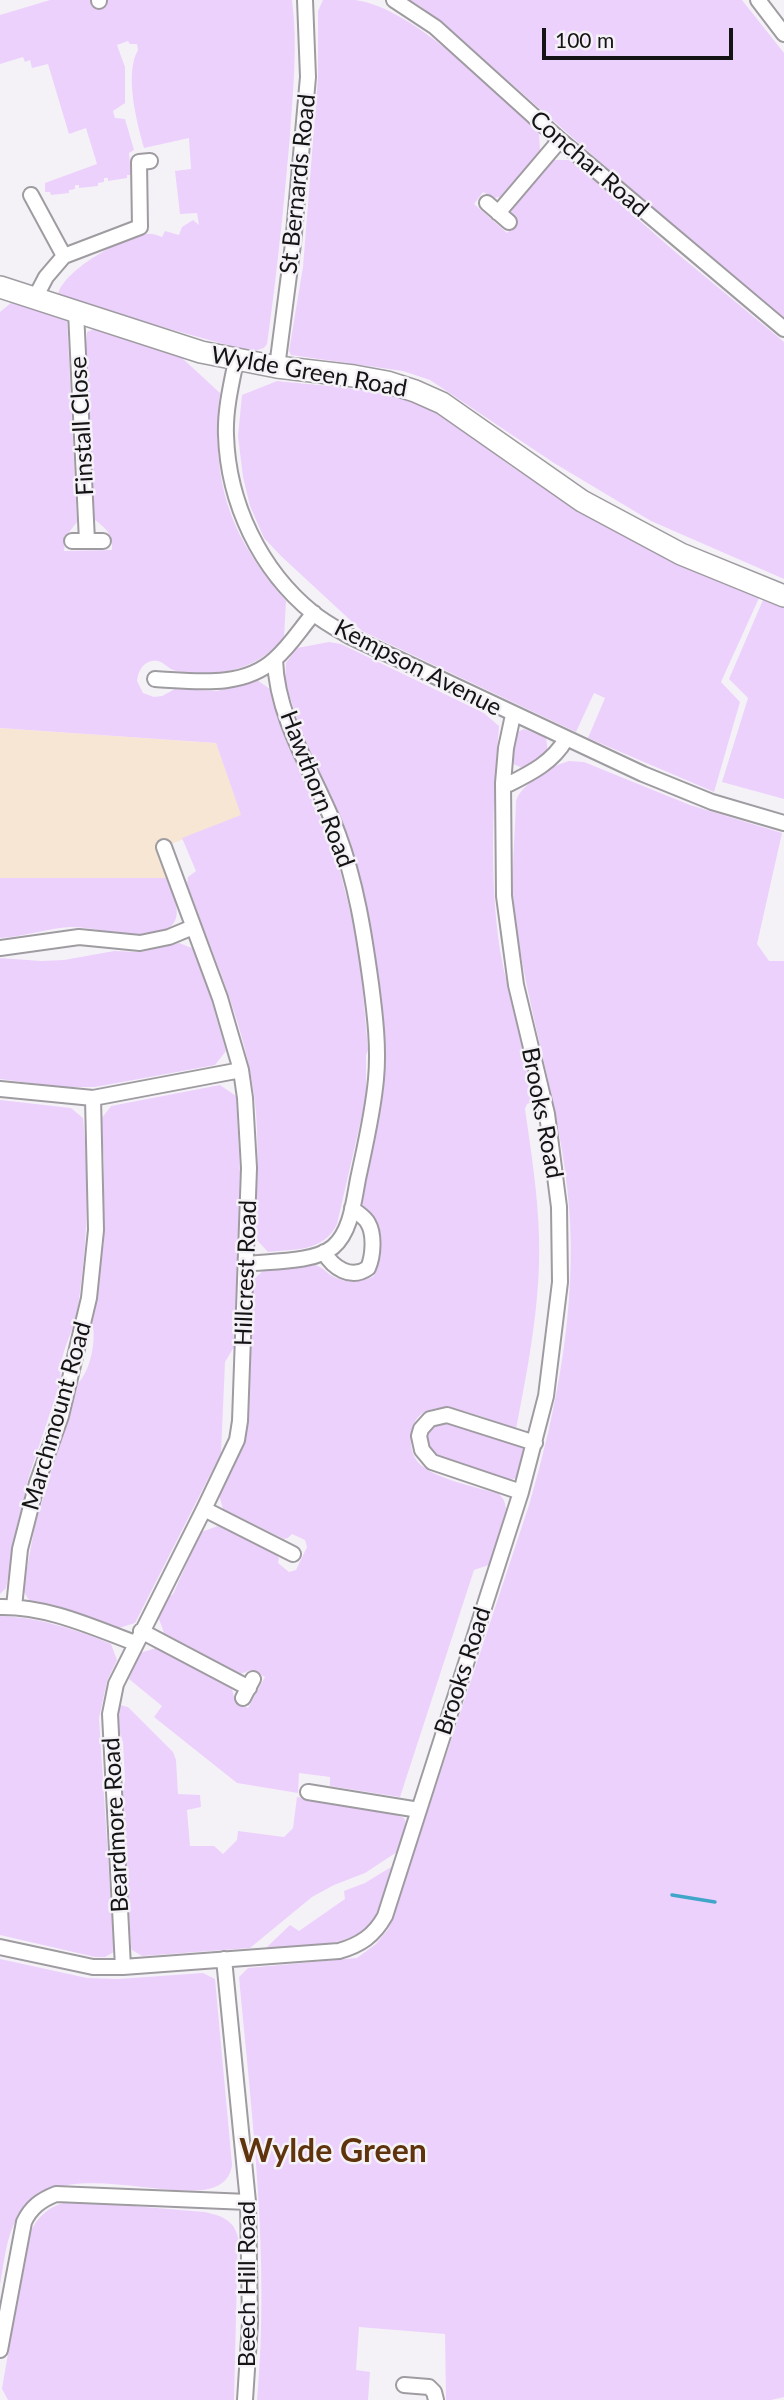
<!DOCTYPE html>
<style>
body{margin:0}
#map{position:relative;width:784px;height:2400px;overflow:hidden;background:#f5f2f7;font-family:Lato,sans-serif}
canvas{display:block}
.scale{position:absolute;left:542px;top:28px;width:191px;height:32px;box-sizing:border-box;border:4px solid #151415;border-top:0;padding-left:9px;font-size:21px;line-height:24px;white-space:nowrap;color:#151415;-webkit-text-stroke:5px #f5f2f7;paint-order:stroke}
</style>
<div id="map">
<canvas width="784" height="2400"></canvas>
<div class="scale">100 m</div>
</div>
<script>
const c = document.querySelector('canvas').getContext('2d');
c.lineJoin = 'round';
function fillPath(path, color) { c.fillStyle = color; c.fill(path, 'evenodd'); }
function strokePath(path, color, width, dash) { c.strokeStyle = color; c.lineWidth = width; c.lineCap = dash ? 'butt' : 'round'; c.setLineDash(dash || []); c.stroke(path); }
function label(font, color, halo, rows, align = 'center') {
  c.font = font + ' Lato,sans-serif'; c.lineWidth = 5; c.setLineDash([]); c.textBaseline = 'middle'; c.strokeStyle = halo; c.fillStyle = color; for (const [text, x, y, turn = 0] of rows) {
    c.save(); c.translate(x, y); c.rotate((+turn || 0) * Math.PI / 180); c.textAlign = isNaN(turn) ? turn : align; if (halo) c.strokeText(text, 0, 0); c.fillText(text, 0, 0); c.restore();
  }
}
const education = new Path2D(`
 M0 728 216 743 242 816 156 850 166 878H0Z`);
const green = new Path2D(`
 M50 0H292C298 45 293 89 290 135 284 205 277 274 267 344L264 348 252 352 134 319 58 294C65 269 122 238 146 234 151 233 157 235 162 237L165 231 179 235 182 227 193 220 199 225 197 213 180 214 175 171 191 169 189 138 144 148C137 123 124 74 138 50L137 44H130L128 41 117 45 125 67V103L113 111 115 118 125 119 134 150 129 153 131 175H127V178L108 181V178H104V182L98 183V186L79 188V185H75V189L69 190V193L51 195 50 192H45V183L97 164 86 128 69 134 48 64 32 68 30 60 25 62 23 57 0 64V15Z
 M323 0C333 0 345 0 355 0 415 8 493 92 539 132L540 151 500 197 494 198 483 192 474 204 507 233 517 222 511 214 512 206 551 160H571L673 250 784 342V579L651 521 554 463 430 380 403 371 291 355 289 351 303 267 318 77V11Z
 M409 0H742L784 53V320L722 269 456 35 420 6Z
 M12 302 67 320 77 522 66 536 64 551 112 550C113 535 107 529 95 520L92 505 86 348 87 332 94 329 182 358 220 393C211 481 228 534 286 601L284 637C258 671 216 678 176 671 167 669 163 659 152 661 142 663 138 672 137 681L143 693 154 697 162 696 175 689 217 691 257 680 270 689 285 735 336 855 359 947 368 1050 366 1055V1098L337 1224C324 1252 294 1249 268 1252L255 1238C256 1188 261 1137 253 1088 242 1017 211 951 187 884L188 877 196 871 182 838 241 815 216 743 0 728V312Z
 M277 381C323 386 387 388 428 408 461 424 489 452 520 472 596 522 674 565 759 598L721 682 740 702 714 792 588 738 605 698 594 693 576 732 362 631 281 556 264 538 250 506 243 477 238 436 242 395Z
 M763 600 784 608V799L722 782 748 698 729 679Z
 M329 642 341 644 484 713 499 726C493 800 489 876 500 950 509 1001 525 1050 535 1101L527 1104 525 1109C531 1151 538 1194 539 1237 541 1301 528 1367 516 1429 488 1420 415 1383 411 1437 410 1448 413 1459 422 1466 440 1480 477 1487 499 1494L504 1500 506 1509 489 1565 474 1570 400 1797 330 1786V1777L299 1773 298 1793 237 1783 154 1717 162 1706 129 1679 140 1653 156 1648 232 1689 235 1701 248 1708 265 1677 251 1670 240 1674 164 1633 158 1616 167 1598 173 1594 201 1532 218 1526 275 1554 279 1558 278 1563 289 1572 296 1570 307 1547 305 1540 292 1534 288 1538 284 1539 223 1509 219 1495 243 1447 247 1430 253 1280 265 1269 315 1265C322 1267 324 1270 329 1274 343 1284 360 1283 374 1276 380 1266 382 1230 375 1219 371 1211 363 1210 361 1201L384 1089 385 1056 381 996 371 928 355 866 342 825 304 741 285 682 286 663 297 648Z
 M524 729 546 738 548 753 525 769 513 764 515 733Z
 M569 761 584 762 690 805 782 833 757 944 769 961H784V2397L771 2400H446L445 2334 359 2327 356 2370 370 2372 368 2400H257C270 2259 252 2118 239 1977L248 1968 357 1958 376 1944 389 1928 529 1505C557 1410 577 1305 569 1206 561 1108 528 1015 515 918 510 880 515 840 516 801 520 785 553 765 569 761Z
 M0 878H166C171 891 183 912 173 924 167 932 151 933 142 934 118 936 95 927 71 927 47 928 24 937 0 938Z
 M179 943 192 948 209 992 226 1051 215 1065 95 1087H61L0 1079V958L41 961 64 960 114 951 141 952Z
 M220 1085 236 1096 240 1172 234 1347 225 1362 221 1453 135 1623 119 1628 78 1613 30 1602 23 1590 35 1525 78 1383C90 1372 97 1339 92 1323L104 1240V1162L101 1119 111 1106Z
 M0 1100 71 1108 83 1118C89 1176 88 1233 80 1291 79 1300 78 1309 76 1318 70 1338 58 1358 61 1380L28 1479 6 1588 0 1594Z
 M446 1420 521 1446 524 1450 517 1478 506 1481 439 1460 425 1449C426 1427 426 1428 446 1420Z
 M0 1616C37 1617 78 1630 111 1644L117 1660 107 1681 99 1718 114 1952 105 1957H95L0 1935Z
 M120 1705 128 1707 173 1752 176 1760 178 1794 200 1795 201 1807 187 1810 190 1846H214L223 1854 237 1840 238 1831 284 1837 293 1828 297 1797 397 1815 404 1818 406 1823 397 1852 365 1873 334 1885 312 1897 250 1948 142 1956 132 1950 131 1947 122 1791 125 1781 123 1742 118 1728Z
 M391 1867C386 1884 383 1904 373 1919 355 1950 297 1945 266 1948L290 1925 299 1931 345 1899 344 1891 365 1883Z
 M0 1959 87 1978 118 1979 203 1973 215 1979 232 2165C230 2181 218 2188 203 2190 148 2196 50 2157 17 2218 6 2237 4 2263 0 2285Z
 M73 2201 204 2212C220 2215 235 2220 238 2238L234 2400H8L2 2389 27 2240C35 2218 49 2204 73 2201Z`);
const stream = new Path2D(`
 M672 1895 715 1902`);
const street = new Path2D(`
 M99 0V1
 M394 0 435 27 560 140 784 329
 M758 0 784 34
 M31 195 64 256
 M487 203 509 222
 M498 213 560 140
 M35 298 46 277 64 256 140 227 139 162 150 161
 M76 312 87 541
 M236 361C231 385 225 411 226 435 228 503 260 570 313 613 324 622 337 629 349 636L643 774 712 802 784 823
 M277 367 293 244 308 77 305 0
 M72 541H103
 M155 679C194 681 243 689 275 659 290 646 301 628 314 613
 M503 783 509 784C531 773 553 762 566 739
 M0 948 79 937 140 943 169 937 193 927
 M0 1089 93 1098 241 1070
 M324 1252C333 1268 351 1280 368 1268 373 1257 375 1235 368 1223 365 1217 357 1213 352 1208
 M245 1264C269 1261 314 1263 333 1247 351 1232 354 1200 358 1179 365 1146 373 1113 376 1079 379 1048 375 1015 371 984 364 933 356 882 338 834 317 778 277 722 275 660
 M521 1492 432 1462 422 1450 419 1436 421 1429 430 1419 447 1415 535 1443
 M204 1509 293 1554
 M0 1607C47 1606 92 1627 135 1643
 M14 1607 20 1549 37 1483 61 1416 89 1298 96 1230 93 1098
 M141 1631 249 1688
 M243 1698 253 1679
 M308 1792 419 1810
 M0 1947 93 1967H123L339 1951C360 1945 374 1936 385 1916L521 1492 546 1396 560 1282 559 1207 547 1114 516 985 504 896 503 783 506 748 513 715
 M224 1959 248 2202 250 2323 245 2400
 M123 1967 110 1714 116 1684 204 1509 237 1440 240 1421 249 1168 245 1098 241 1070 220 998 164 847
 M0 2350 24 2222C31 2207 41 2200 56 2194L248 2202
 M404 2385 429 2387 434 2392 436 2400`);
const secondary = new Path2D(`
 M0 287 201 352 277 367 354 376 387 382 415 391 442 403 582 501 681 554 784 596`);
const streetNames = [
 ["Conchar Road",589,164,41],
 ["St Bernards Road",298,184,-84],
 ["Wylde Green Road",309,372,10],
 ["Finstall Close",82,426,-93],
 ["Kempson Avenue",418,668,27],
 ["Hawthorn Road",317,789,69],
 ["Brooks Road",542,1113,79],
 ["Hillcrest Road",246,1273,-88],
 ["Marchmount Road",57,1416,-74],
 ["Brooks Road",463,1671,-72],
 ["Beardmore Road",116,1825,-93],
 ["Beech Hill Road",247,2284,-90]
];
const districtNames = [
 ["Wylde Green",333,2152]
];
fillPath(education, '#f8e6d5');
fillPath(green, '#ecd1fc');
strokePath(stream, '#41a5ca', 3.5);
strokePath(street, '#9f9ca1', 18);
strokePath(secondary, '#9f9ca1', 24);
strokePath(street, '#fff', 14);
strokePath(secondary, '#fff', 21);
label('24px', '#151415', '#f5f2f7', streetNames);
label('bold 32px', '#5f340c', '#f5f2f7', districtNames);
</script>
